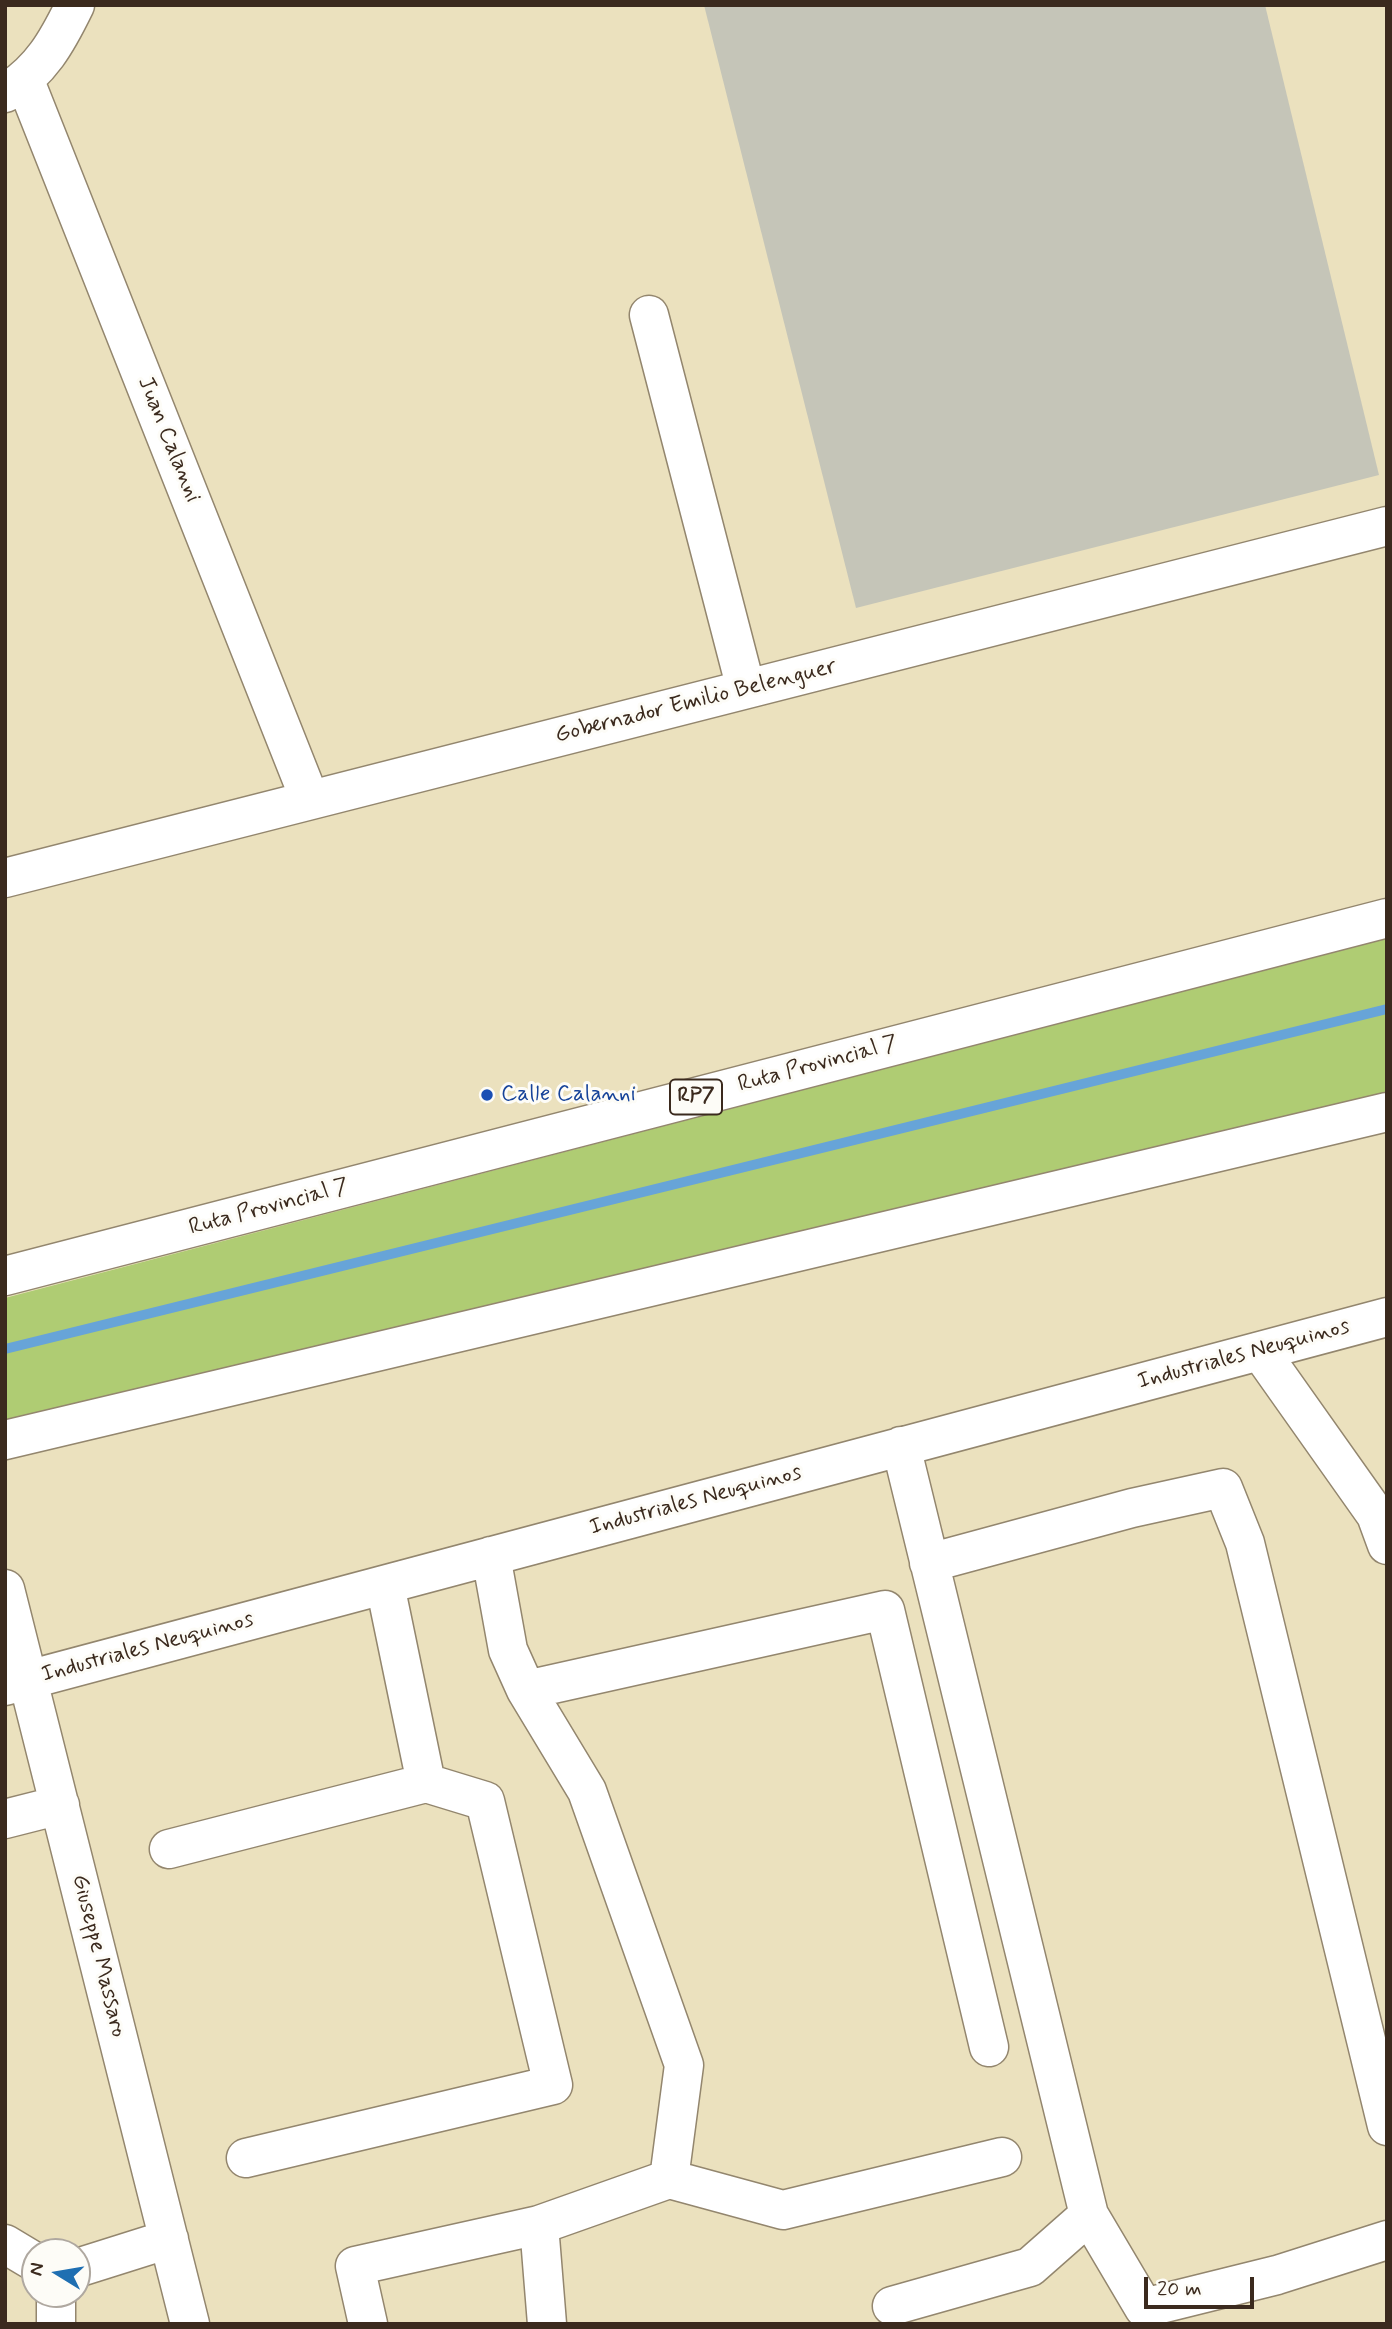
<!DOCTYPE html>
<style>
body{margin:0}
#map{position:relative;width:1392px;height:2329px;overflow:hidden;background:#ebe1be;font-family:Mynerve,sans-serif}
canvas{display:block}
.frame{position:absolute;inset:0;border:7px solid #3b2a1e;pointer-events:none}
.north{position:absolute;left:21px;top:2238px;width:70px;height:70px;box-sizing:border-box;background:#fdfcf7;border:2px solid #afa8a0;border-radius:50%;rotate:281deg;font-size:19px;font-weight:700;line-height:28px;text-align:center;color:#3b2a1e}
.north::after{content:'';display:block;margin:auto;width:24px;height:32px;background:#1f6fb2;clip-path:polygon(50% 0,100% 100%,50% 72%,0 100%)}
.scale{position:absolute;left:1144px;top:2277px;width:110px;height:32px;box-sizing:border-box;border:4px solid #3b2a1e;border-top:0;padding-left:9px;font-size:21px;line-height:24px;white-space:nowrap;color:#3b2a1e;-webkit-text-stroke:5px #fdfcf7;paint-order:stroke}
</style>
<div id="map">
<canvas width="1392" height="2329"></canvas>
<div class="frame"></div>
<div class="north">N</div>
<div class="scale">20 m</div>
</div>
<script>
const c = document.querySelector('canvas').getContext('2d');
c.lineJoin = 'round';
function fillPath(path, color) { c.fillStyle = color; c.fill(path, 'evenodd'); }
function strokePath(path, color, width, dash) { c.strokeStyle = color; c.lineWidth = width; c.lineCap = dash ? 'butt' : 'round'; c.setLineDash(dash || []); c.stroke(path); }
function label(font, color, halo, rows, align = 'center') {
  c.font = font + ' Mynerve,sans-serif'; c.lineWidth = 6; c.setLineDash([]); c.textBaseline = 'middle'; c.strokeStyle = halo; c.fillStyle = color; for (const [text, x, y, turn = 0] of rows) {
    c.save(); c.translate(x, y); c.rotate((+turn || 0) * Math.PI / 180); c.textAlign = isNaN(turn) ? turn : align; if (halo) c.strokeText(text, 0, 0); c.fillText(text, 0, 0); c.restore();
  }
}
const industrial = new Path2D(`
 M704 5H1265L1379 475 856 608Z`);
const green = new Path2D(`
 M1387 937V1094L5 1420V1298Z`);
const stream = new Path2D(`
 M5 1349 1387 1009`);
const minor = new Path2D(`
 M25 81 310 800
 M5 93C41 71 57 42 75 5
 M649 315 746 689
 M5 878 1387 526
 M1260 1351 1376 1515 1387 1545
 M901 1446 1089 2215 1144 2308 1277 2275 1387 2240
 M491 1556 508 1650 526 1690 885 1610 989 2047
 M929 1563 1132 1508 1223 1488 1245 1543 1387 2126
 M5 1589 190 2324
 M5 1686 1387 1317
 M526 1690 587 1791 684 2065 669 2179
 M5 1819 60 1805
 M169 1849 426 1783 385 1585
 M246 2158 553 2085 485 1801 426 1783
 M5 2244 35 2262
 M77 2268 169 2239
 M56 2294V2324
 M892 2306 1030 2267 1089 2215
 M368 2324 355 2266 539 2225
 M547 2324 539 2225 669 2179 783 2210 1002 2157`);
const highway = new Path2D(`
 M5 1276 1387 918
 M5 1440 1387 1112`);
const markers = [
 [487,1095,7,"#1a4fb4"]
];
const shields = [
 [696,1097,52]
];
const shieldNames = [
 ["RP7",696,1097]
];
const streetNames = [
 ["Juan Calanni",168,440,68],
 ["Gobernador Emilio Belenguer",696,702,-14],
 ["Ruta Provincial 7",818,1065,-15],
 ["Ruta Provincial 7",269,1208,-15],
 ["Industriales Neuquinos",1244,1355,-15],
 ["Industriales Neuquinos",696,1501,-15],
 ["Industriales Neuquinos",148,1648,-15],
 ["Giuseppe Massaro",98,1956,76]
];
const transitNames = [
 ["Calle Calanni",501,1095]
];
fillPath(industrial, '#c5c5b8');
fillPath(green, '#afcc73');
strokePath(stream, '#67a4d8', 10);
strokePath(minor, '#93866e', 41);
strokePath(highway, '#93866e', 41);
strokePath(minor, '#fff', 38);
strokePath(highway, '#fff', 38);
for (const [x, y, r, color] of markers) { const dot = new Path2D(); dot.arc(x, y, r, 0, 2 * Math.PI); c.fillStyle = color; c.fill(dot); strokePath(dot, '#fdfcf7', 2.5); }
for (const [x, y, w] of shields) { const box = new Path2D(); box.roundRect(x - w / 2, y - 17.5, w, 35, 5); c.fillStyle = '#fdfcf7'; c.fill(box); strokePath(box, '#3b2a1e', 2); }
label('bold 21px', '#3b2a1e', null, shieldNames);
label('23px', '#3b2a1e', '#fdfcf7', streetNames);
label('23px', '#164399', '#fdfcf7', transitNames, 'left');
</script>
